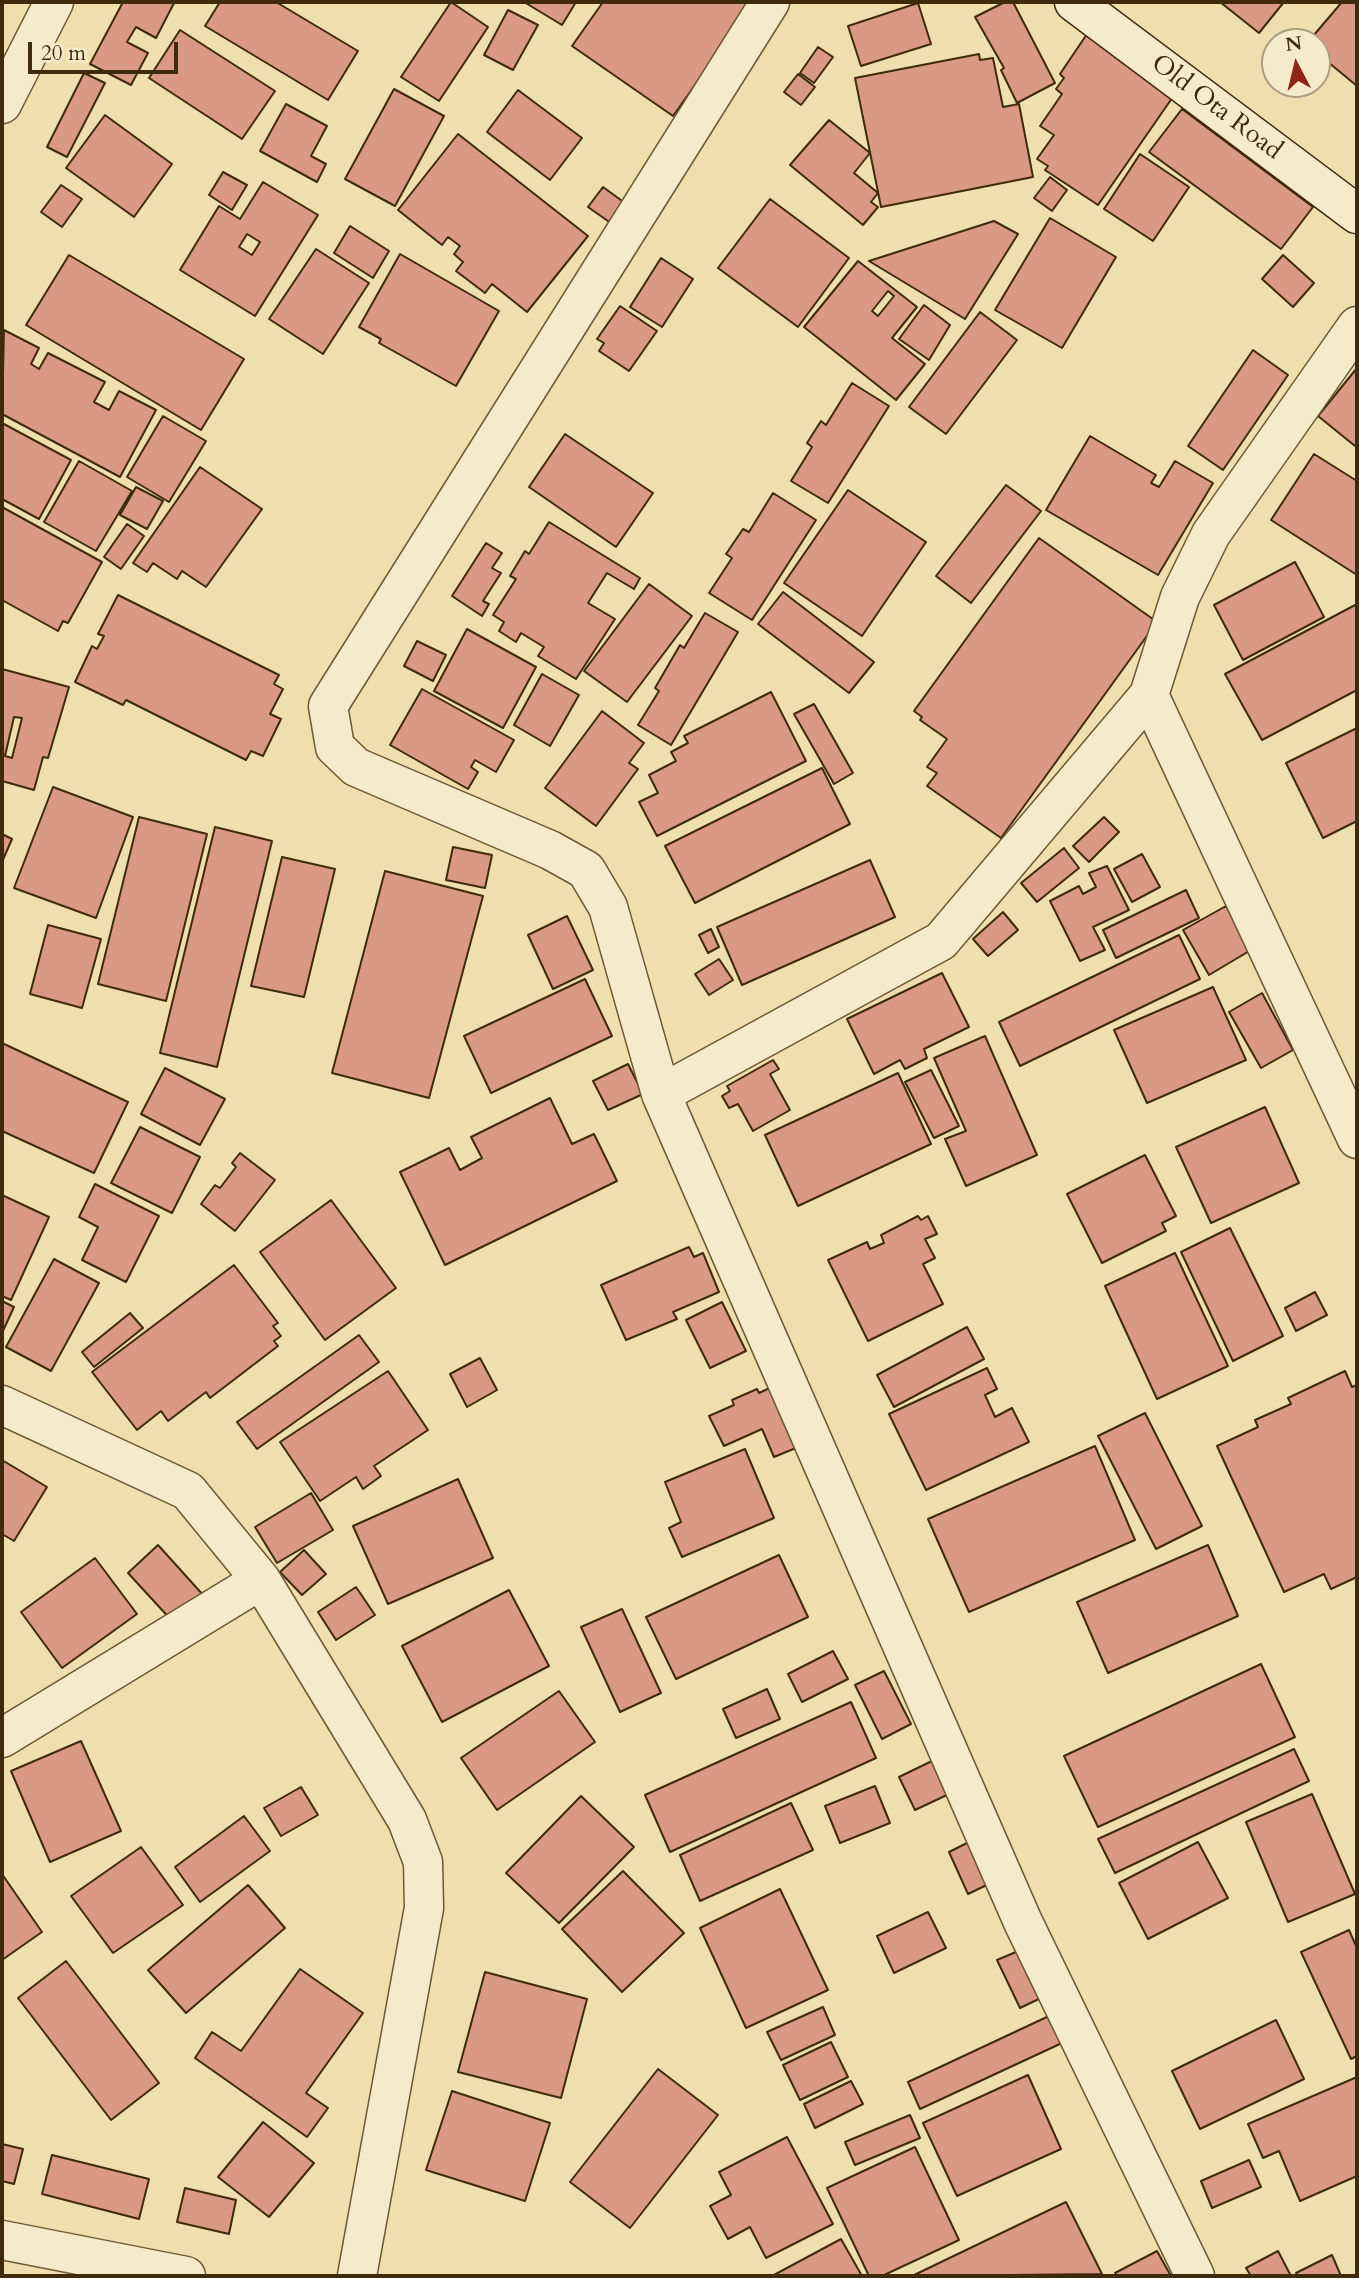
<!DOCTYPE html>
<style>
body{margin:0}
#map{position:relative;width:1359px;height:2278px;overflow:hidden;background:#f0dfae;font-family:Cardo,serif}
canvas{display:block}
.frame{position:absolute;inset:0;border:4px solid #3f2b0c;pointer-events:none}
.north{position:absolute;left:1261px;top:28px;width:70px;height:70px;box-sizing:border-box;background:#f5eaca;border:2px solid #ac9e7e;border-radius:50%;rotate:353deg;font-size:19px;font-weight:700;line-height:28px;text-align:center;color:#3f2b0c}
.north::after{content:'';display:block;margin:auto;width:24px;height:32px;background:#8f2418;clip-path:polygon(50% 0,100% 100%,50% 72%,0 100%)}
.scale{position:absolute;left:28px;top:42px;width:150px;height:32px;box-sizing:border-box;border:4px solid #3f2b0c;border-top:0;padding-left:9px;font-size:21px;line-height:24px;white-space:nowrap;color:#3f2b0c;-webkit-text-stroke:5px #f5eaca;paint-order:stroke}
</style>
<div id="map">
<canvas width="1359" height="2278"></canvas>
<div class="frame"></div>
<div class="north">N</div>
<div class="scale">20 m</div>
</div>
<script>
const c = document.querySelector('canvas').getContext('2d');
c.lineJoin = 'round';
function fillPath(path, color) { c.fillStyle = color; c.fill(path, 'evenodd'); }
function strokePath(path, color, width, dash) { c.strokeStyle = color; c.lineWidth = width; c.lineCap = dash ? 'butt' : 'round'; c.setLineDash(dash || []); c.stroke(path); }
function label(font, color, halo, rows, align = 'center') {
  c.font = font + ' Cardo,serif'; c.lineWidth = 7; c.setLineDash([]); c.textBaseline = 'middle'; c.strokeStyle = halo; c.fillStyle = color; for (const [text, x, y, turn = 0] of rows) {
    c.save(); c.translate(x, y); c.rotate((+turn || 0) * Math.PI / 180); c.textAlign = isNaN(turn) ? turn : align; if (halo) c.strokeText(text, 0, 0); c.fillText(text, 0, 0); c.restore();
  }
}
const building = new Path2D(`
 M123 2 174 3 156 38 136 27 127 42 148 53 131 85 90 64Z
 M220 2H276L358 51 328 100 205 26Z
 M451 2 488 27 439 101 401 77Z
 M524 2H576L562 25Z
 M603 2H754L673 116 572 46Z
 M1005 2H1013L1055 83 1017 103 1001 70 1004 68 975 17Z
 M1220 2H1284L1259 33Z
 M1342 2H1357V86L1317 53V42H1308Z
 M918 3 931 44 861 66 848 26Z
 M508 10 538 25 513 70 484 55Z
 M180 30 275 91 242 139 149 78Z
 M1089 31 1177 91 1098 205 1045 170 1048 166 1037 159 1054 135 1040 126 1062 94 1056 89 1064 78 1060 74Z
 M818 47 833 57 814 83 800 73Z
 M979 54 980 60 993 58 1003 107 1019 104 1033 177 881 207 855 78Z
 M84 73 105 83 67 157 47 147Z
 M798 74 815 87 801 105 784 92Z
 M394 89 444 116 395 206 345 179Z
 M518 90 582 138 550 180 487 132Z
 M286 104 327 126 311 156 326 164 317 182 260 151Z
 M1182 109 1313 207 1281 249 1149 152Z
 M105 115 172 164 134 217 66 168Z
 M829 120 870 153 854 173 878 193 871 202 878 207 863 225 790 165Z
 M458 134 588 236 527 312 492 284 485 293 456 271 463 262 454 254 460 246 448 237 442 245 398 210Z
 M1140 154 1189 187 1153 241 1104 209Z
 M223 172 247 185 232 210 209 195Z
 M1050 177 1067 190 1052 211 1034 198Z
 M263 182 318 215 255 316 180 270 219 206 240 219ZM247 234 260 242 252 255 239 247Z
 M61 185 82 199 62 227 41 212Z
 M603 187 629 206 615 226 588 207Z
 M770 199 849 258 798 327 718 268Z
 M1050 218 1116 257 1062 348 995 310Z
 M994 221 1018 234 965 319 869 261Z
 M350 226 389 251 373 278 334 253Z
 M316 249 369 283 323 354 269 319Z
 M400 254 499 311 456 386 379 343 381 339 359 327Z
 M69 255 244 359 201 430 26 325Z
 M1283 255 1314 283 1293 307 1262 279Z
 M661 258 693 279 662 327 630 307Z
 M858 261 917 307 892 338 925 364 896 400 804 327ZM888 291 894 296 878 316 872 311Z
 M924 305 950 325 929 360 899 339Z
 M620 306 657 331 629 371 599 351 604 343 597 339Z
 M980 312 1017 340 946 434 909 407Z
 M4 330 39 348 31 364 39 369 48 353 105 382 94 402 109 410 119 391 156 410 120 477 2 414Z
 M1253 350 1288 375 1223 470 1188 446Z
 M1357 368V443L1355 446 1318 416Z
 M852 383 889 406 828 503 791 481 812 447 807 443 821 421 826 425Z
 M163 416 206 441 169 502 127 477Z
 M2 423 71 460 39 519 2 499Z
 M565 434 653 493 616 547 529 487Z
 M1090 436 1156 475 1151 483 1159 487 1175 461 1213 483 1158 575 1046 510Z
 M1314 454 1357 481V575L1271 520Z
 M79 461 132 491 96 551 44 522Z
 M200 467 262 509 206 587 182 571 177 579 153 563 147 572 133 563Z
 M1006 485 1041 511 971 603 936 576Z
 M136 487 163 501 147 529 120 515Z
 M848 490 926 542 862 636 784 583Z
 M773 493 816 520 752 620 709 593 732 558 726 554 743 529 749 532Z
 M2 507 102 562 68 623 63 621 58 631 2 600Z
 M549 522 640 578 634 589 607 573 588 603 615 619 576 679 538 656 544 647 521 633 516 642 499 631 504 622 493 615 516 579 510 576 525 551 529 554Z
 M127 524 144 536 121 569 104 557Z
 M1039 538 1157 622 1001 838 927 786 937 773 927 767 947 739 920 720 922 717 914 711Z
 M486 543 502 553 492 568 501 573 483 601 489 604 482 616 452 596Z
 M1295 562 1324 617 1243 660 1214 605Z
 M649 584 692 616 627 702 584 671Z
 M783 592 874 662 849 693 758 624Z
 M118 595 279 675 274 684 283 689 270 714 281 719 263 756 251 751 246 760 126 700 123 705 75 682 92 646 97 649 104 636 98 634Z
 M1357 604V690L1262 740 1225 674Z
 M705 613 738 632 671 745 638 725 659 691 655 688 680 645 684 648Z
 M467 629 536 667 503 728 434 691Z
 M417 641 446 655 433 681 404 666Z
 M2 669 69 687 48 758 43 757 34 790 2 781ZM14 717 22 718 12 758 5 756Z
 M542 674 579 695 550 746 514 725Z
 M422 689 514 740 496 772 475 760 471 767 478 772 468 789 390 745Z
 M771 692 806 761 657 836 639 802 658 793 649 775 676 761 671 752 688 743 684 736Z
 M814 704 853 773 834 784 794 714Z
 M602 711 644 743 629 763 638 769 596 826 545 788Z
 M1357 728V821L1323 838 1286 763Z
 M822 768 850 824 695 903 665 846Z
 M53 787 133 817 96 918 14 888Z
 M139 817 207 834 166 1001 98 984Z
 M1104 817 1119 832 1089 862 1073 846Z
 M215 827 272 841 217 1067 160 1053Z
 M2 834 12 839 2 862Z
 M453 847 492 855 485 888 446 880Z
 M1064 848 1079 868 1037 902 1021 883Z
 M1142 854 1160 887 1132 902 1114 869Z
 M282 857 335 869 304 997 251 986Z
 M870 860 895 917 742 985 717 927Z
 M1107 866 1129 910 1093 927 1105 950 1080 961 1050 901 1079 886 1083 894 1096 887 1089 873Z
 M385 871 483 896 429 1098 332 1073Z
 M1186 890 1199 918 1116 958 1103 930Z
 M1226 906 1251 950 1209 975 1183 930Z
 M1003 912 1018 930 988 956 973 939Z
 M567 916 593 970 553 989 528 935Z
 M48 925 101 939 82 1008 30 994Z
 M711 929 719 947 708 953 699 935Z
 M1179 935 1200 979 1020 1066 999 1022Z
 M719 959 733 980 709 995 695 974Z
 M942 973 969 1027 924 1049 927 1058 905 1069 900 1060 874 1074 847 1019Z
 M585 979 612 1036 491 1093 464 1036Z
 M1213 987 1246 1060 1147 1103 1114 1030Z
 M1262 993 1293 1050 1261 1068 1229 1012Z
 M985 1036 1037 1155 966 1186 945 1139 966 1131 934 1058Z
 M2 1043 128 1102 94 1173 2 1131Z
 M773 1060 779 1069 770 1074 790 1110 753 1131 738 1104 729 1108 722 1096 730 1091 727 1086Z
 M628 1064 643 1094 608 1110 593 1081Z
 M165 1068 225 1099 200 1145 141 1114Z
 M931 1070 959 1126 934 1138 905 1082Z
 M898 1073 931 1144 798 1206 765 1135Z
 M550 1098 572 1144 594 1134 617 1181 445 1265 400 1172 449 1148 460 1170 482 1158 471 1137Z
 M1265 1107 1299 1183 1211 1223 1176 1147Z
 M140 1127 200 1157 172 1213 111 1183Z
 M240 1153 275 1180 235 1231 201 1204 215 1185 220 1188 236 1167 232 1163Z
 M1145 1155 1176 1216 1162 1223 1166 1231 1102 1263 1067 1194Z
 M95 1184 159 1216 126 1282 82 1260 98 1227 79 1217Z
 M2 1195 49 1217 11 1300 2 1296Z
 M331 1200 396 1288 325 1340 260 1252Z
 M918 1216 921 1220 928 1216 937 1234 925 1239 935 1258 923 1264 943 1304 868 1341 828 1260 867 1242 870 1249 884 1243 881 1235Z
 M1230 1228 1283 1336 1233 1361 1181 1252Z
 M689 1247 694 1257 703 1253 719 1292 673 1312 677 1319 626 1340 601 1285Z
 M1175 1253 1228 1366 1157 1399 1105 1286Z
 M54 1259 99 1283 51 1371 6 1347Z
 M234 1265 278 1323 273 1326 281 1336 274 1341 278 1346 210 1398 206 1392 168 1421 161 1411 137 1430 92 1372Z
 M1315 1292 1327 1315 1296 1331 1285 1308Z
 M2 1301 14 1307 2 1333Z
 M722 1302 746 1351 710 1368 686 1320Z
 M130 1313 143 1328 94 1367 82 1352Z
 M967 1327 984 1359 894 1407 877 1375Z
 M359 1335 379 1362 257 1449 237 1422Z
 M480 1358 497 1390 467 1407 450 1374Z
 M987 1368 997 1389 985 1395 995 1417 1012 1408 1029 1442 926 1490 889 1414Z
 M388 1371 428 1430 374 1466 381 1476 363 1489 356 1477 320 1501 280 1442Z
 M1345 1371 1352 1387 1357 1385V1577L1331 1589 1324 1574 1284 1592 1217 1446 1258 1427 1255 1420 1291 1404 1288 1398Z
 M776 1385 803 1445 774 1457 762 1429 724 1446 709 1416 734 1405 732 1400 757 1389 759 1393Z
 M1145 1413 1202 1526 1156 1549 1098 1436Z
 M1095 1446 1135 1540 969 1612 928 1519Z
 M745 1449 774 1518 682 1557 669 1528 681 1522 665 1482Z
 M2 1460 47 1487 14 1541 2 1534Z
 M458 1479 493 1558 388 1604 353 1526Z
 M311 1493 333 1530 277 1563 255 1527Z
 M158 1545 204 1596 174 1623 128 1573Z
 M1208 1545 1238 1616 1108 1673 1077 1602Z
 M304 1550 326 1574 302 1595 280 1572Z
 M779 1555 808 1617 676 1679 646 1617Z
 M95 1558 137 1614 62 1668 21 1612Z
 M356 1587 375 1615 336 1640 318 1612Z
 M509 1590 549 1666 442 1722 402 1646Z
 M622 1609 661 1693 620 1712 581 1627Z
 M833 1651 848 1679 802 1702 788 1674Z
 M1261 1664 1295 1737 1098 1827 1064 1756Z
 M884 1671 911 1724 882 1739 855 1685Z
 M767 1689 780 1719 736 1738 723 1709Z
 M559 1691 595 1742 497 1810 461 1758Z
 M851 1702 876 1758 670 1852 645 1795Z
 M81 1741 121 1831 50 1862 11 1771Z
 M1294 1749 1309 1781 1115 1873 1098 1839Z
 M934 1760 949 1794 915 1810 899 1777Z
 M875 1786 890 1823 840 1843 825 1806Z
 M301 1787 318 1815 281 1836 264 1808Z
 M1312 1794 1355 1894 1288 1922 1246 1822Z
 M581 1796 634 1847 559 1923 506 1873Z
 M791 1803 813 1850 700 1901 680 1855Z
 M244 1816 270 1851 200 1902 175 1867Z
 M973 1840 993 1882 968 1894 949 1852Z
 M1198 1842 1228 1898 1148 1939 1119 1883Z
 M141 1847 183 1905 113 1953 71 1896Z
 M623 1871 684 1933 622 1992 562 1929Z
 M2 1874 42 1932 2 1960Z
 M248 1885 285 1928 186 2013 148 1970Z
 M780 1889 828 1990 746 2028 700 1928Z
 M928 1912 946 1948 894 1973 877 1936Z
 M1349 1930 1357 1948V2056L1351 2059 1301 1952Z
 M1023 1949 1045 1996 1020 2008 997 1960Z
 M66 1961 159 2083 111 2120 18 1998Z
 M300 1969 363 2013 306 2093 328 2108 307 2137 195 2058 212 2032 241 2051Z
 M485 1972 587 1999 561 2098 458 2072Z
 M823 2007 835 2035 781 2060 767 2032Z
 M1049 2016 1062 2043 920 2109 908 2082Z
 M1276 2020 1304 2079 1200 2129 1172 2071Z
 M831 2042 848 2077 800 2100 783 2065Z
 M658 2069 718 2115 630 2228 570 2182Z
 M1028 2075 1061 2149 957 2196 923 2123Z
 M1357 2077V2176L1300 2201 1279 2151 1263 2158 1248 2124Z
 M851 2081 863 2104 815 2128 804 2104Z
 M452 2091 550 2123 525 2201 426 2170Z
 M910 2115 920 2138 855 2165 845 2142Z
 M263 2122 314 2163 269 2217 218 2177Z
 M787 2137 833 2224 766 2258 750 2227 728 2239 710 2206 731 2195 719 2172Z
 M2 2144 23 2149 14 2184 2 2181Z
 M915 2147 959 2240 882 2276H869L827 2188Z
 M52 2155 149 2179 139 2219 42 2194Z
 M1249 2160 1261 2187 1212 2208 1201 2181Z
 M185 2188 236 2200 229 2234 177 2222Z
 M1066 2202 1102 2274 912 2276Z
 M841 2239 862 2276H772Z
 M1157 2251 1171 2276H1117L1115 2273Z
 M1278 2251 1291 2276H1251L1246 2268Z
 M1332 2255 1341 2276H1298L1296 2273Z`);
const street = new Path2D(`
 M770 2 328 706 335 747 356 767 550 850 586 870 608 907 661 1094 1023 1922 1195 2276
 M2 104 54 2
 M1149 695 1357 1139
 M661 1094 941 941 1149 695 1180 597 1211 534 1357 326
 M2 1405 188 1491 261 1580 407 1820 423 1862 424 1908 357 2276
 M2 1738 261 1580
 M2 2240 186 2276`);
const secondary = new Path2D(`
 M1074 2 1357 214`);
const streetNames = [
 ["Old Ota Road",1216,108,37]
];
fillPath(building, '#da9984');
strokePath(building, '#3f2b0c', 2);
strokePath(street, '#6b5834', 41);
strokePath(secondary, '#3f2b0c', 41);
strokePath(street, '#f5eaca', 38);
strokePath(secondary, '#f5eaca', 38);
label('26px', '#3f2b0c', '#f5eaca', streetNames);
</script>
